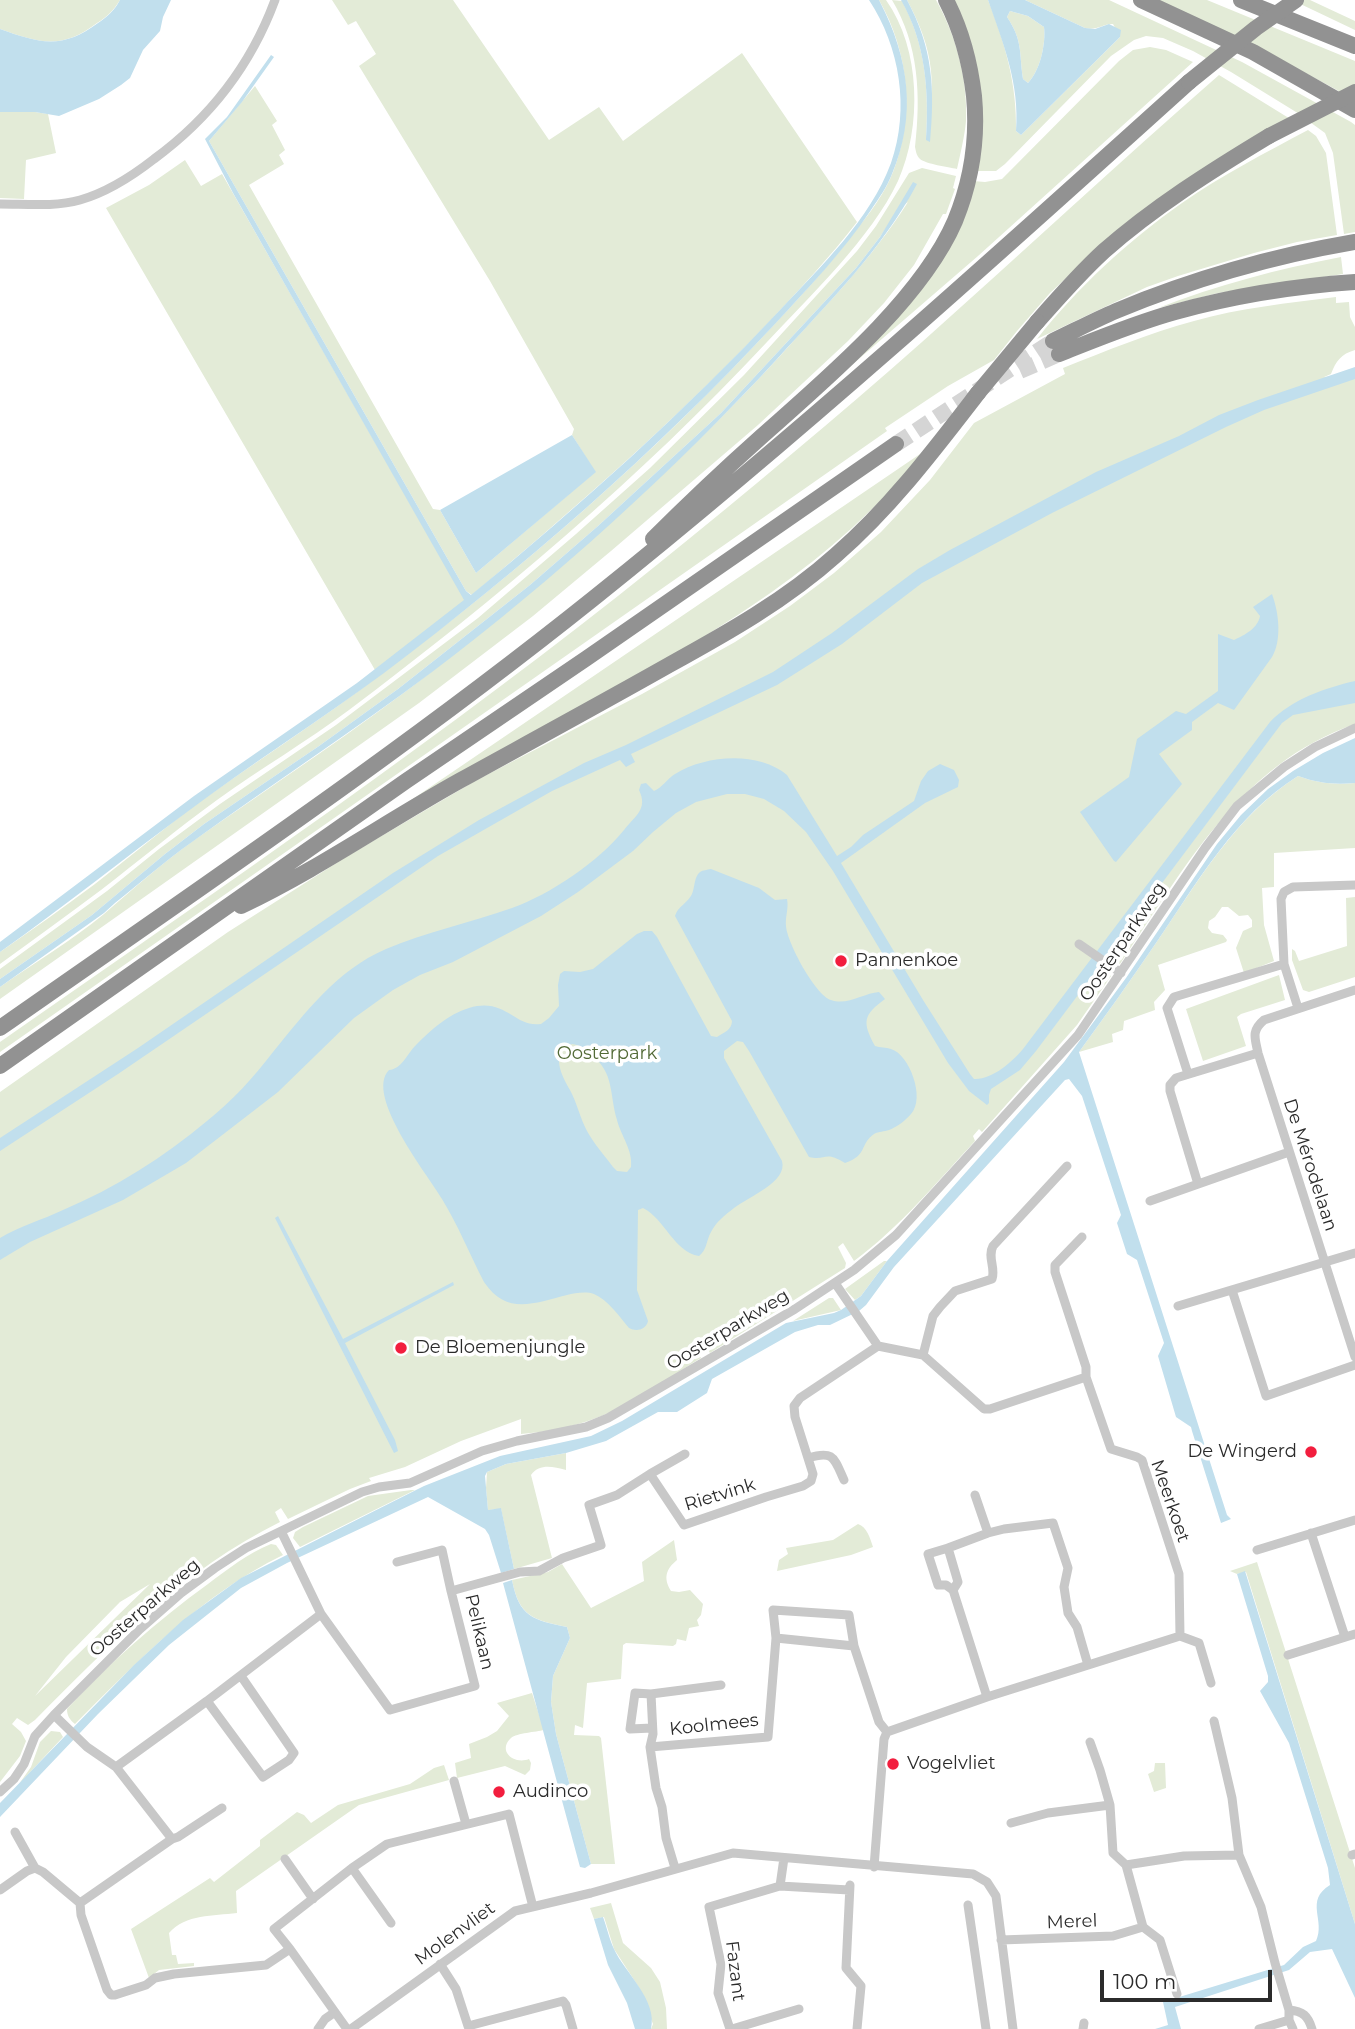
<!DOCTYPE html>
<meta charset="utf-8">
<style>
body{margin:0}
#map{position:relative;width:1355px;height:2029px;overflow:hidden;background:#fff;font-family:Montserrat,sans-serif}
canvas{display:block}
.scale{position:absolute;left:1100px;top:1970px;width:172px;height:32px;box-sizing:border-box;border:4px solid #2b2b2b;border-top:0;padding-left:9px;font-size:21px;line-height:24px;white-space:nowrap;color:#2b2b2b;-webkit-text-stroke:5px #fff;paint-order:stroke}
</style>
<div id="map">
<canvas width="1355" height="2029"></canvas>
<div class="scale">100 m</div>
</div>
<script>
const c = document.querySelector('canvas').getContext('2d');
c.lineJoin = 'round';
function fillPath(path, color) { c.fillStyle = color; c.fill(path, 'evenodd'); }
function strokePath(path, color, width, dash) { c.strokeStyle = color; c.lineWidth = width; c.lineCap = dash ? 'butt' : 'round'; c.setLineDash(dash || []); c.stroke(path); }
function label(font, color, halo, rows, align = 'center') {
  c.font = font + ' Montserrat,sans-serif'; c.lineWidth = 7; c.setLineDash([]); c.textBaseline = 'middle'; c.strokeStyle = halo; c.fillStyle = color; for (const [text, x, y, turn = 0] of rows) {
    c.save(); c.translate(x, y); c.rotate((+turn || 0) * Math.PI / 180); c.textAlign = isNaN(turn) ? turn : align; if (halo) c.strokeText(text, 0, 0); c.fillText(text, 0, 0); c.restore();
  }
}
const green = new Path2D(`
 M0 0H120C114 10 107 17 97 23 62 50 39 43 0 29Z
 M332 0H453L549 140 599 107 623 141 742 53 857 222C830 257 799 290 769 322 676 420 575 508 472 595L466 591 209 141 255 86 277 121 272 125 285 150 279 155 284 164 249 185 433 509 440 510 476 573 595 472 572 435 574 429 490 281 359 66 376 54 356 21 348 25Z
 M879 0H886C921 49 922 127 898 181 872 237 809 297 767 342 640 478 498 598 349 710 306 742 260 769 217 800 177 829 140 860 101 890 68 915 34 939 0 964V952C32 930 64 907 95 884 126 860 156 835 187 811 252 764 320 721 384 672 522 569 653 455 770 329 800 297 830 265 856 230 870 213 885 193 893 172 915 116 909 52 879 0Z
 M892 0 902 1C926 45 929 91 926 140 936 84 935 52 907 0H936C956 35 968 80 966 121 965 134 960 156 957 169 948 167 926 164 920 159 916 155 916 151 915 147 921 96 919 45 892 0Z
 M954 0H988C1005 43 1017 84 1016 131L1021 135 1120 37 1113 24C1104 23 1097 31 1085 28L1025 0H1109L1242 62 1351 122 1355 125V232L1344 234 1333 153 1325 133 1296 112 1231 72 1193 51 1163 38 1146 36 1134 40 1111 56 1005 164 996 171H975L979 155Z
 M1158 0H1207L1355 61V100C1290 64 1225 30 1158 0Z
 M1292 0H1310L1355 21V30Z
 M1010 11 1028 16 1044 27C1046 44 1040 71 1028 83L1023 79C1019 52 1023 41 1007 17Z
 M1150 47 1166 50 1193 62 978 256 846 370 876 339 973 181 985 182 1002 179 1119 61 1133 50Z
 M1219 75 1292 120 1115 232 1050 293 1017 331 994 360 948 386 885 428 887 431 0 1052V1042C222 887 447 734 658 564 747 492 836 418 922 342 1021 254 1118 163 1219 75Z
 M0 112H35L48 114 56 153 26 160 24 199 0 198Z
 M1308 130 1316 136 1326 153 1337 235 1297 242 1254 253 1178 276 1147 287 1037 339C1078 287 1128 241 1182 203 1222 175 1265 153 1308 130Z
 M185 160 201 186 222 174 464 598 465 601 375 670 106 208 149 185Z
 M922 168 956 176 953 188 955 189 946 214H943L914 265 884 303 848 341 758 425 611 551 533 616 419 703 0 999V987C34 963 71 941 104 914 133 889 162 863 193 841 274 784 357 730 435 669 557 573 675 470 780 356 826 305 871 260 908 202L897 211 880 237 856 268 721 413 598 526 530 585 398 689 319 746 204 824 165 854 92 915 0 979V969L107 891 159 849 220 804 336 725 413 667 478 618 576 534 650 468 744 375 857 251 876 226 909 173Z
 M1341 257 1343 274 1218 293 1158 308C1217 285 1278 269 1341 257Z
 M1336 297V303L1349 302 1350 317 1355 327V350C1341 354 1336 361 1331 374L1324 377 1355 374V724C1240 764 1184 869 1120 964L1109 957 1101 969 1111 976 1077 1025 982 1132 979 1129 973 1136 975 1141C936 1183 900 1227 854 1261L843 1243 838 1247 846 1263 845 1268 710 1353 700 1337 692 1342 701 1358C668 1378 632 1405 596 1418 573 1427 546 1432 521 1434V1419L461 1441 405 1467 369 1478 371 1481 350 1489 288 1519 281 1508 275 1512 280 1522C185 1569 109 1645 35 1720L28 1725 17 1718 12 1724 21 1732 26 1741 20 1756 0 1782V1092L228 932 346 857 475 781 642 694 735 642 790 606 834 573 881 532 930 480 974 423 1065 374 1063 368C1106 351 1149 333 1194 321 1240 308 1288 303 1336 297ZM150 1584 35 1696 66 1657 120 1602Z
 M923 452C836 563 714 633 594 701 521 742 449 783 376 824Z
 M1298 776C1317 783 1334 785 1355 783V848L1274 853V887L1262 888 1264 925 1274 961 1244 973 1236 948 1243 931 1252 927V920L1248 915 1239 916 1228 907H1222L1215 917 1209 921 1208 928 1212 933 1223 935 1227 940 1226 942 1158 965 1165 990 1154 1002 1155 1010 1124 1021 1123 1030 1112 1034 1113 1042 1079 1052C1105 1016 1131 980 1156 943 1197 883 1235 816 1298 776Z
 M1355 897V977L1309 992 1303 990 1292 960V949L1295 951 1299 961 1347 946 1346 898Z
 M1279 975 1285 1000 1241 1014 1237 1017 1246 1046 1203 1061 1186 1009Z
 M884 1261H887L861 1296 855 1300 845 1289Z
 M829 1298H833L841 1310 793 1321Z
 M566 1453V1470C553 1467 540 1463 531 1475L552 1558 514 1569 501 1509 488 1510 486 1488 487 1472 506 1464Z
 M411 1490H415L300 1547 293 1538 295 1532 303 1527 368 1496Z
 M858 1524C867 1527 870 1538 873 1547L851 1555 777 1571 779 1560 788 1554 786 1548 833 1540Z
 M674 1540 677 1560C666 1569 663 1578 671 1591L679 1592 690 1590 703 1604 701 1615 697 1620 699 1626 689 1628 686 1641 677 1639 676 1644 673 1646 626 1643 623 1645 621 1679 587 1683 583 1728 575 1725 574 1735 599 1736 601 1738 615 1864H591L556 1734 551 1702 553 1676 570 1638 567 1627C534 1620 519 1617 512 1580L548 1572 562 1564 591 1608 644 1581 642 1562Z
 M271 1544 276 1545 283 1555C201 1595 138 1661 75 1724 70 1720 67 1716 67 1709 109 1663 157 1621 208 1584 228 1569 248 1553 271 1544Z
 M1257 1562 1355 1868V1924L1246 1572 1237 1574 1230 1571Z
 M532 1693 544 1730C536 1732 517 1733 511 1738 497 1751 514 1765 529 1759L531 1763 530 1770 525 1775 505 1766 457 1778 455 1763 471 1758 469 1744 487 1737 497 1731 509 1716 497 1703Z
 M51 1731 60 1732 63 1737 19 1784 31 1767 40 1742Z
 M1155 1763H1165L1166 1788 1154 1792 1148 1774 1154 1771Z
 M444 1765 449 1780 359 1805 236 1891 237 1913C213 1916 186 1914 169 1933L172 1955H176L178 1964 194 1963V1966L159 1970 149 1978 131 1929 210 1878 214 1882 260 1846V1840L297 1812 304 1815 311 1823 338 1805 410 1784 434 1768Z
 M611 1903 623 1943 651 1968 660 1982 666 2008 667 2029H651L653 2024 638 1986 614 1949 604 1917 594 1919 590 1908Z`);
const water = new Path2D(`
 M120 0H171L163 17 160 31 143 50 130 78 121 85 99 99 59 116 35 112H0V29C39 43 62 50 98 23 107 17 115 10 120 0Z
 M869 0H879L880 2C909 58 917 115 892 174 887 187 879 198 871 210 843 252 808 288 774 325 655 453 523 568 384 673 319 721 251 764 187 812 124 858 64 907 0 952V942L194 796 357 683 464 600 233 193 205 139 227 117 271 55 274 57 242 102 209 141 466 591 471 595C580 506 684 412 780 310 821 266 870 220 891 163 910 109 900 47 869 0Z
 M901 0H907C933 48 935 89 930 142L926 140C929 91 926 44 901 0Z
 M988 0H1025L1085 28 1095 29 1109 24 1121 30 1120 37 1021 135 1016 131C1020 84 1003 43 988 0ZM1010 11 1028 16 1044 27C1046 44 1040 71 1028 83L1023 79C1019 52 1023 41 1007 17Z
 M913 182 917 184C881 251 829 302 778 358 674 471 555 579 432 672 353 731 271 785 192 842 165 861 140 883 115 903L104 913 0 987V979L92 915 165 854 204 824 319 746 398 689 530 585 598 526 721 413 856 268 880 237Z
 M1355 367V379L1264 410 1226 427 1052 513 922 583 842 644 777 685 631 754 635 762 626 767 620 760 552 791 438 856 118 1074 0 1151V1138L138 1048 393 873 479 820 584 763 626 745 773 672 832 633 918 569 950 550 1096 472 1179 436 1219 415 1258 400Z
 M572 435 596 472 476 573 440 510Z
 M1272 594C1279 613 1282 640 1272 657L1234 710 1218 703 1192 722V730L1159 754 1182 784 1116 862 1114 861 1080 812 1129 777 1137 739 1176 711 1186 714 1218 691V634L1234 640C1245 635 1258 628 1260 616L1253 607Z
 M1355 681V703L1293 715 1282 723 1036 1051 1020 1070 991 1089 989 1095V1103L987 1105 969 1091 948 1063 833 871 806 832 784 811 764 799 745 794H727L696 802 676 813 653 832 633 851 578 892 541 916 453 962 420 975 393 990 354 1018 278 1092 186 1163 123 1200 30 1242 0 1260V1238C20 1226 42 1220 63 1210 115 1188 164 1157 207 1121 232 1101 254 1077 273 1052 305 1013 337 970 386 949 426 932 470 923 512 908 551 894 598 862 624 830 636 815 648 809 639 790L641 784 646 783 654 791C662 788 667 779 675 774 706 755 758 751 787 775L837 856 851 847 863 835 914 801 921 781 928 771 940 764 954 770 959 780 958 787 925 803 841 863 923 1000 970 1074 974 1079C992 1080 1012 1062 1023 1049L1270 722C1292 699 1325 688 1355 681Z
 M1355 738V783C1334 785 1317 783 1298 776 1235 815 1197 883 1156 943 1131 980 1105 1016 1079 1052L1227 1515 1231 1519 1221 1523 1192 1431 1191 1427 1176 1417 1158 1356 1164 1343 1137 1260 1127 1254 1117 1223 1121 1215 1082 1096 1069 1079 1065 1080 894 1267 866 1305 859 1311 830 1325H818L795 1332 712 1379 707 1393 677 1412H658L606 1441 566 1453 506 1464 487 1472 485 1476 488 1510 501 1508 514 1569 501 1573 489 1535 485 1529 428 1497 287 1563 241 1588 169 1645 98 1714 0 1817V1803L134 1665 183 1620 241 1578 424 1486 500 1456 591 1436 622 1421 786 1323 834 1313 841 1310 861 1296 887 1261 1064 1062 1126 978 1217 844 1241 815 1268 789 1293 771 1323 753Z
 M711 869 759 888 775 900 787 899C789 908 785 917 786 926 787 942 815 995 831 1000 847 1006 864 993 879 992L885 999C863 1015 862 1022 875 1046 880 1048 886 1047 891 1049 909 1054 926 1098 911 1114 906 1120 897 1127 889 1130 884 1132 879 1131 874 1134 859 1145 868 1155 845 1163 824 1150 827 1161 809 1157L749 1051 743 1042 737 1041 724 1051V1058L782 1161C788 1182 748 1197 734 1208 725 1215 716 1222 711 1232 706 1241 707 1250 699 1256 674 1252 665 1219 643 1208L638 1210 637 1290 648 1321C646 1330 636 1332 629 1328 620 1317 608 1300 594 1294 586 1291 575 1293 567 1295 534 1303 507 1316 484 1282 470 1255 458 1225 442 1199 428 1175 364 1095 389 1070 402 1069 407 1054 416 1045 431 1030 448 1014 469 1008 506 997 514 1028 541 1024L549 1018 559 1006 558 985 560 974 564 971 580 972 593 969 637 934 644 931H652L657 937 711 1036 717 1037C723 1033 732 1030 732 1021L675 916C678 906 688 903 692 894 695 887 694 877 700 872 703 870 707 870 711 869ZM572 1044C580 1045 585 1049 591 1054 615 1074 609 1093 617 1120 621 1136 633 1150 631 1167L627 1172 617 1171 613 1167C605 1156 594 1144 587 1131 580 1118 577 1103 570 1090 562 1076 549 1052 572 1044Z
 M278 1216 343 1339 453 1282 454 1285 345 1343 395 1440 398 1451 394 1453 275 1218Z
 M1245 1571 1355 1924V1998L1332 1949 1310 1952 1289 1970 1175 2007 1181 2029H1155L1168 2025 1163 2002 1284 1965 1303 1947 1316 1941C1326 1920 1304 1901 1330 1885L1328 1868 1289 1743 1260 1691 1268 1682V1676L1237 1574Z
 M512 1580C519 1617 533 1620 567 1627L570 1638 553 1676 551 1702 556 1734 591 1864 585 1868 580 1867 503 1583Z
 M603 1917C607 1928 609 1938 614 1949 625 1973 658 2000 651 2029H635L627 2003 608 1965 594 1919Z`);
const motorwayTunnel = new Path2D(`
 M1020 371 1059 354
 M896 444 1053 341`);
const minor = new Path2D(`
 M0 204C26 204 55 207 80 200 108 192 131 177 154 159 210 118 251 65 275 0
 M1079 944 1121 973
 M1355 990 1264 1020C1251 1031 1255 1038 1258 1053L1355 1357
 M1298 1008 1284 964 1281 899 1284 892 1293 887 1355 885
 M1188 1074 1167 1008 1174 997 1284 964
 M1198 1184 1170 1091V1085L1176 1078 1258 1053
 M1150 1201 1289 1152
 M1082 1237 1055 1265V1272L1086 1367V1377
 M835 1283 878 1346 923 1355 984 1409H990L1086 1377 1111 1449 1137 1457 1142 1460 1179 1574 1180 1636 987 1697 887 1732 884 1739 874 1867
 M1232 1290 1266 1396 1355 1365
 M1178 1306 1355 1253
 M923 1355 933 1316 940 1307 955 1291 992 1279C996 1268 987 1257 993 1246L1067 1166
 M808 1458C834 1450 834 1458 844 1480
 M650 1474 685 1454
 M975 1495 988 1533 1004 1529 1053 1523 1068 1568 1064 1587 1068 1613 1077 1627 1088 1665
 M281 1531 321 1614
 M1311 1533 1345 1637
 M948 1548 988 1533
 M1257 1550 1355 1520
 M397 1562 442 1550 451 1591
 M953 1590 946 1585H938L928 1554 948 1548 958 1582 953 1590 987 1697
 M1180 1636 1199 1643 1211 1683
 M776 1638 773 1610 849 1615 854 1646 879 1722 887 1732
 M1288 1655 1355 1634
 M651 1694 635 1693 630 1729 652 1728
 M207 1701 263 1777 289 1760 294 1753 241 1676
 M54 1715 87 1747 116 1767 172 1839 80 1903 81 1915 107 1990 111 1995H115L146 1985 155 1978 174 1974 266 1965 290 1949 347 2029
 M1214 1721 1232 1798 1239 1855 1261 1907 1275 1963 1289 2010V2020L1293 2029
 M1090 1742 1100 1770 1110 1805 1113 1853 1126 1865 1143 1927 1160 1940 1177 1994
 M650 1747 768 1737 776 1638 854 1646
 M116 1767 207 1701 321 1614 390 1710 475 1686 451 1591 520 1572 539 1571 563 1558 601 1545 589 1505 617 1495 650 1474 684 1525 766 1497 803 1486 811 1481 813 1474 795 1417 794 1406 800 1398 878 1346
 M454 1781 466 1824
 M0 1792 14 1779 24 1764 35 1736 54 1715 140 1629 181 1593 215 1568 246 1548 362 1492 379 1487 410 1483 482 1451 517 1441 586 1427 608 1418 795 1309 854 1270 896 1235 1078 1035 1205 848 1237 806 1284 767 1315 747 1355 728
 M1011 1823 1048 1813 1110 1805
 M15 1832 35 1868
 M172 1839 178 1837 222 1808
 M1352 1855 1355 1854
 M285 1859 313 1899
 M1126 1865 1184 1856 1239 1855
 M352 1868 391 1923
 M675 1868 666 1838 662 1807 656 1788 650 1747 653 1734 651 1694 721 1685
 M850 1885 846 1968 861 1986 857 2029
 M780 1886 849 1890
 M0 1890 27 1871 35 1868 43 1872 80 1903
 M968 1905 986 2029
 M1001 1940 1113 1936 1143 1927
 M290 1949 274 1929 352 1868 387 1844 509 1814 533 1907
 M440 1964 456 1989 468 2026 563 2001 566 2005 573 2029
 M1289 2010C1303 2011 1308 2016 1312 2029
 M318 2029 325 2019 335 2012
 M351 2029 515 1911 591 1893 733 1853 973 1874 987 1882 996 1896 1013 2029
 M730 2029 718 1993 721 1964 709 1907 780 1886 784 1858
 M732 2029 799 2009
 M1083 2029 1084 2023
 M1259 2029 1289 2020`);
const motorway = new Path2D(`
 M1141 0 1253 52 1355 110
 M1241 0 1355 46
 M1037 322C1058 298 1080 273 1104 251 1154 207 1211 171 1269 136
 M1053 341C1074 331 1095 320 1116 311 1193 279 1273 256 1355 242
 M1059 354C1097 339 1135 323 1175 312 1233 296 1295 286 1355 282
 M653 539C688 504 724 470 761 437 825 380 921 300 955 221 971 182 978 138 974 96 970 62 962 31 946 0
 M241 906C317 870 387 821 461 780 530 742 600 704 669 665 727 633 786 600 836 555 891 507 934 450 978 393
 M0 1028C200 888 403 751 594 598 799 434 994 258 1189 82
 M0 1066 406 781 587 658 896 444`);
const motorwayBridge = new Path2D(`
 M1189 82 1256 28 1296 0
 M1269 136 1355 92
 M978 393 1037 322`);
const markers = [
 [841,961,7,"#f21e3e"],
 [401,1348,7,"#f21e3e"],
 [1311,1452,7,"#f21e3e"],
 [893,1764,7,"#f21e3e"],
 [499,1792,7,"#f21e3e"]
];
const streetNames = [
 ["Oosterparkweg",1123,942,-56],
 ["De Mérodelaan",1310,1165,72],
 ["Oosterparkweg",728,1330,-31],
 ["Rietvink",720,1495,-17],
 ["Meerkoet",1170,1501,71],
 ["Oosterparkweg",145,1608,-41],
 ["Pelikaan",479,1632,77],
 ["Koolmees",714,1725,-6],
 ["Merel",1072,1922,-2],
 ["Molenvliet",455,1934,-36],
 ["Fazant",735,1971,83]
];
const poiNames = [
 ["Pannenkoe",855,961],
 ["De Bloemenjungle",415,1348],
 ["De Wingerd",1297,1452,"right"],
 ["Vogelvliet",907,1764],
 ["Audinco",513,1792]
];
const parkNames = [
 ["Oosterpark",607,1054]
];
fillPath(green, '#e3ebd7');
fillPath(water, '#c1dfed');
strokePath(motorwayTunnel, '#d5d5d5', 16, [16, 8]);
strokePath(minor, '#c8c8c8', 9);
strokePath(motorway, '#929292', 16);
strokePath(motorwayBridge, '#929292', 16);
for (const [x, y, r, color] of markers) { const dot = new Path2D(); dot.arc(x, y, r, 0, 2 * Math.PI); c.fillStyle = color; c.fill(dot); strokePath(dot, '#fff', 2.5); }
label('18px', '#2b2b2b', '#fff', streetNames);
label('18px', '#2b2b2b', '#fff', poiNames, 'left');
label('18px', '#526a36', '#fff', parkNames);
</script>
